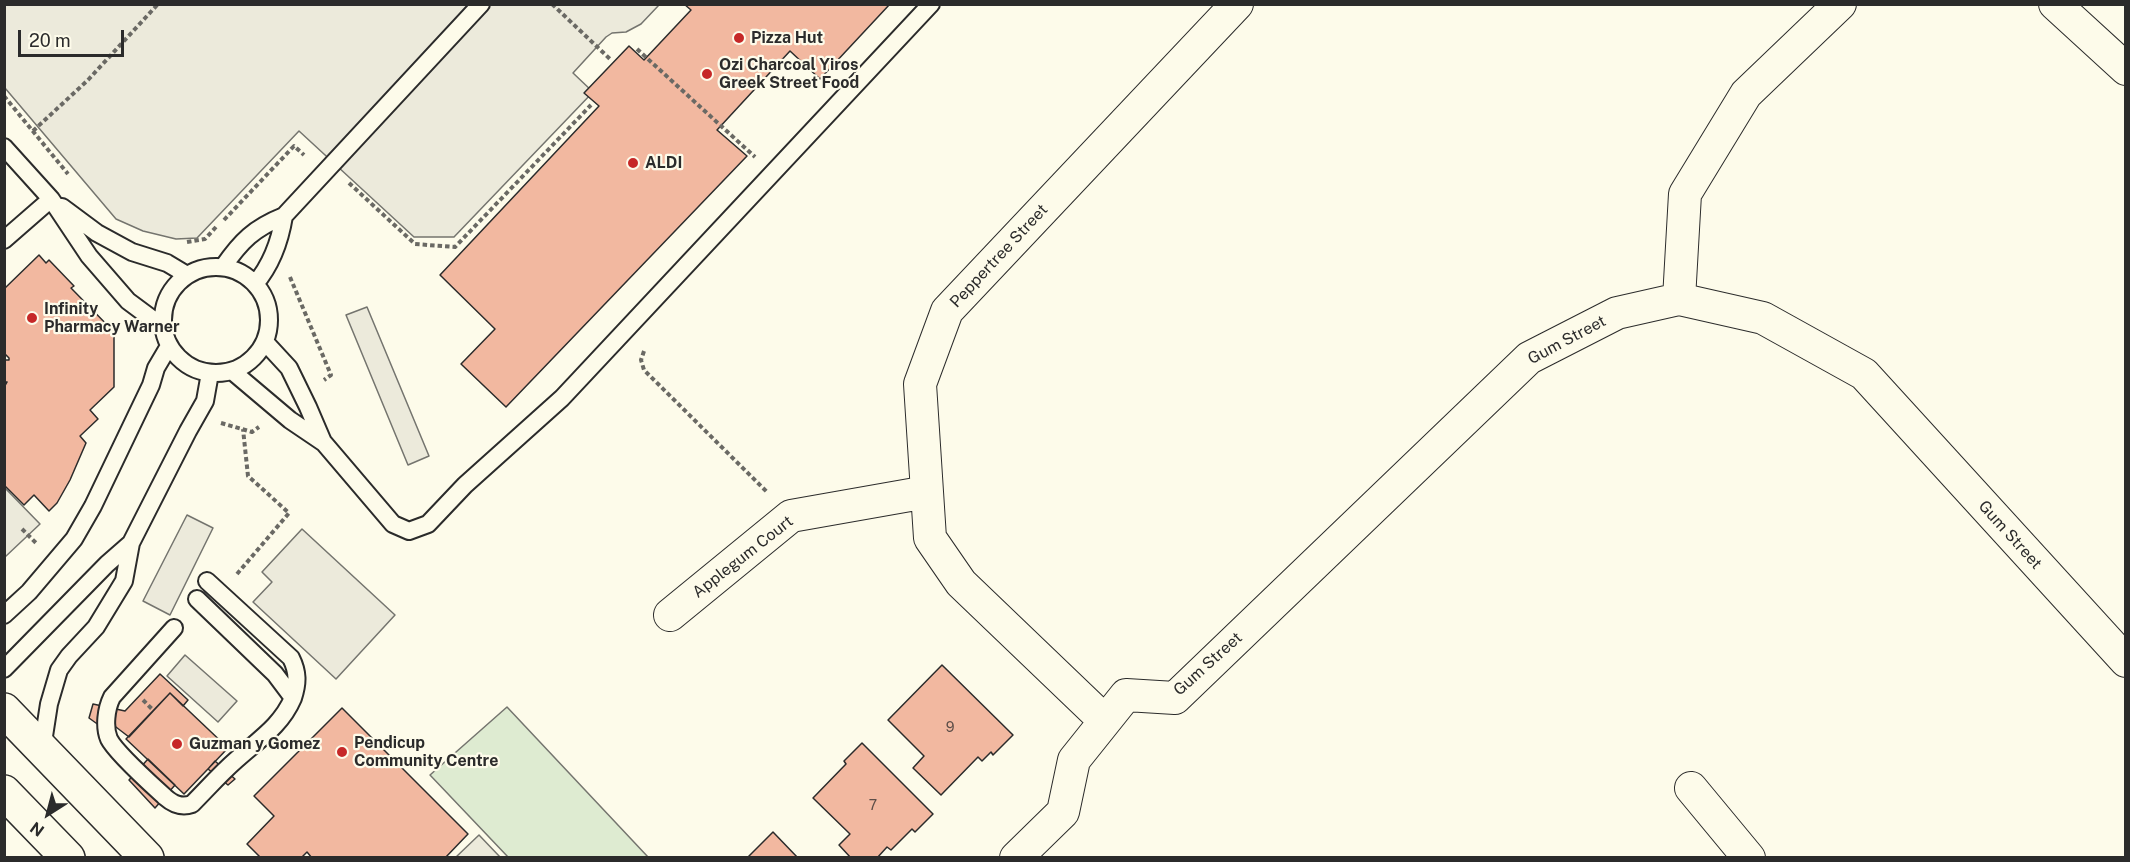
<!DOCTYPE html>
<style>
body{margin:0}
#map{position:relative;width:2130px;height:862px;overflow:hidden;background:#fdfbea;font-family:"Public Sans",sans-serif}
canvas{display:block}
.frame{position:absolute;inset:0;border:6px solid #2b2b2b;pointer-events:none}
.north{position:absolute;left:18px;top:784px;width:60px;height:60px;-webkit-text-stroke:4px #fdfbea;paint-order:stroke;rotate:216deg;font-size:16px;font-weight:700;line-height:24px;text-align:center;color:#2b2b2b}
.north::after{content:'';display:block;margin:auto;width:21px;height:27px;background:#2b2b2b;clip-path:polygon(50% 0,100% 100%,50% 72%,0 100%)}
.scale{position:absolute;left:18px;top:30px;width:106px;height:27px;box-sizing:border-box;border:3px solid #2b2b2b;border-top:0;padding-left:8px;font-size:18px;line-height:21px;white-space:nowrap;color:#2b2b2b;-webkit-text-stroke:4px #fdfbea;paint-order:stroke}
</style>
<div id="map">
<canvas width="2130" height="862"></canvas>
<div class="frame"></div>
<div class="north">N</div>
<div class="scale">20 m</div>
</div>
<script>
const c = document.querySelector('canvas').getContext('2d');
c.lineJoin = 'round';
function fillPath(path, color) { c.fillStyle = color; c.fill(path, 'evenodd'); }
function strokePath(path, color, width, dash) { c.strokeStyle = color; c.lineWidth = width; c.lineCap = dash ? 'butt' : 'round'; c.setLineDash(dash || []); c.stroke(path); }
function label(font, color, halo, rows, align = 'center') {
  c.font = font + ' "Public Sans",sans-serif'; c.lineWidth = 4.5; c.setLineDash([]); c.textBaseline = 'middle'; c.strokeStyle = halo; c.fillStyle = color; for (const [text, x, y, turn = 0] of rows) {
    c.save(); c.translate(x, y); c.rotate((+turn || 0) * Math.PI / 180); c.textAlign = isNaN(turn) ? turn : align; if (halo) c.strokeText(text, 0, 0); c.fillText(text, 0, 0); c.restore();
  }
}
const green = new Path2D(`
 M507 707 648 857H508L430 775Z`);
const parking = new Path2D(`
 M4 5H659L641 24 626 32 612 33 606 37 573 73 593 92 454 237H414L299 131 197 238 176 239 143 231 116 219 5 88Z
 M367 307 429 456 408 465 346 315Z
 M5 488 40 524 5 557Z
 M187 515 213 528 170 615 143 601Z
 M302 529 395 615 336 679 253 602 272 582 262 572Z
 M185 655 237 701 218 722 167 676Z
 M479 835 500 857H456Z`);
const building = new Path2D(`
 M684 4H890L820 79 790 51 717 130 747 156 506 407 461 364 495 329 440 275 599 106 584 93 629 46 644 60 691 10Z
 M39 255 46 263 49 260 74 286 71 288 114 332V387L90 410 98 419 80 436 86 443 70 480 57 503 49 511 34 495 24 505 4 485V387L7 382H4V360H9V358L4 353V289Z
 M942 665 1013 735 993 755 991 752 982 761 978 757 941 795 913 768 924 756 888 720Z
 M160 674 188 700 183 706 170 693 129 737 112 724 107 731 89 718 93 704 125 711Z
 M170 693 228 748 184 794 126 739Z
 M342 708 468 834 445 858H312L307 852 301 858H261L247 844 274 816 254 796Z
 M862 743 933 814 915 832 912 829 891 850 887 847 877 858H851L839 845 850 834 813 798 846 764 844 761Z
 M148 759 175 785 155 808 129 780Z
 M215 761 235 779 228 785 208 769Z
 M773 832 798 858H747Z`);
const path = new Path2D(`
 M552 4 610 59
 M637 49 755 157
 M4 96 68 174
 M33 131 88 80 158 4
 M349 183 415 244 455 247 591 105
 M224 220 294 146 304 155
 M187 242 205 239 216 227
 M290 277 331 375 324 380
 M644 351 641 360 644 370 767 492
 M221 423 252 432 259 427
 M22 529 36 543
 M237 574 289 513 248 476 243 429
 M143 700 153 710`);
const lane = new Path2D(`
 M4 147 51 199 89 256 128 301 163 327
 M62 207 97 233 132 252 167 263 187 275
 M4 240 51 199
 M163 320a53 53 0 1 1 106 0a53 53 0 1 1-106 0Z
 M223 267C241 241 254 228 284 216L481 4
 M255 284C272 264 280 241 284 216
 M265 342 289 368 308 407 323 442
 M232 371 290 420 324 443 393 524 409 531 428 524 465 485 562 398 931 4
 M207 581 291 658C298 672 298 683 293 698
 M4 615 29 592 74 539 93 506 151 385 156 368 169 346
 M174 628 112 697C106 709 104 727 109 739 116 753 152 785 165 797 173 804 181 808 192 804 207 789 220 774 236 760 258 740 281 726 293 698L275 674 197 599
 M4 669 107 564 131 543
 M42 749 49 704 59 670 69 656 96 627 124 581 131 543 188 431 205 401 210 373`);
const street = new Path2D(`
 M2055 4 2126 69
 M1679 299 1685 194 1746 94 1840 4
 M670 615 791 516 927 492
 M1105 721 961 583 930 538 920 384 947 311 1237 4
 M1691 788 1749 858
 M1016 858 1063 812 1074 760 1126 695 1175 698 1529 358 1617 313 1679 299 1763 318 1864 374 2126 661`);
const secondary = new Path2D(`
 M4 710 147 858
 M4 792 68 858`);
const markers = [
 [739,38,6,"#c62828"],
 [707,74,6,"#c62828"],
 [633,163,6,"#c62828"],
 [32,318,6,"#c62828"],
 [177,744,6,"#c62828"],
 [342,752,6,"#c62828"]
];
const numberNames = [
 ["9",950,728],
 ["7",873,806]
];
const poiNames = [
 ["Pizza Hut",751,38],
 ["Ozi Charcoal Yiros",719,65],
 ["Greek Street Food",719,83],
 ["ALDI",645,163],
 ["Infinity",44,309],
 ["Pharmacy Warner",44,327],
 ["Pendicup",354,743],
 ["Community Centre",354,761],
 ["Guzman y Gomez",189,744]
];
const streetNames = [
 ["Peppertree Street",999,256,-47],
 ["Gum Street",1567,340,-28],
 ["Gum Street",2010,535,48],
 ["Applegum Court",743,557,-38],
 ["Gum Street",1208,664,-42]
];
fillPath(green, '#deebd1');
strokePath(green, '#74746e', 1.5);
fillPath(parking, '#eceadb');
strokePath(parking, '#74746e', 1.5);
fillPath(building, '#f2b8a0');
strokePath(building, '#2b2b2b', 1.5);
strokePath(lane, '#2b2b2b', 20);
strokePath(street, '#2b2b2b', 34);
strokePath(secondary, '#2b2b2b', 36);
strokePath(path, '#6a6964', 4, [4.5, 3]);
strokePath(lane, '#fdfbea', 16);
strokePath(street, '#fdfbea', 32);
strokePath(secondary, '#fdfbea', 33);
for (const [x, y, r, color] of markers) { const dot = new Path2D(); dot.arc(x, y, r, 0, 2 * Math.PI); c.fillStyle = color; c.fill(dot); strokePath(dot, '#fdfbea', 2); }
label('14px', '#5d4e48', null, numberNames);
label('bold 16px', '#2b2b2b', '#fdfbea', poiNames, 'left');
label('16px', '#2b2b2b', '#fdfbea', streetNames);
</script>
